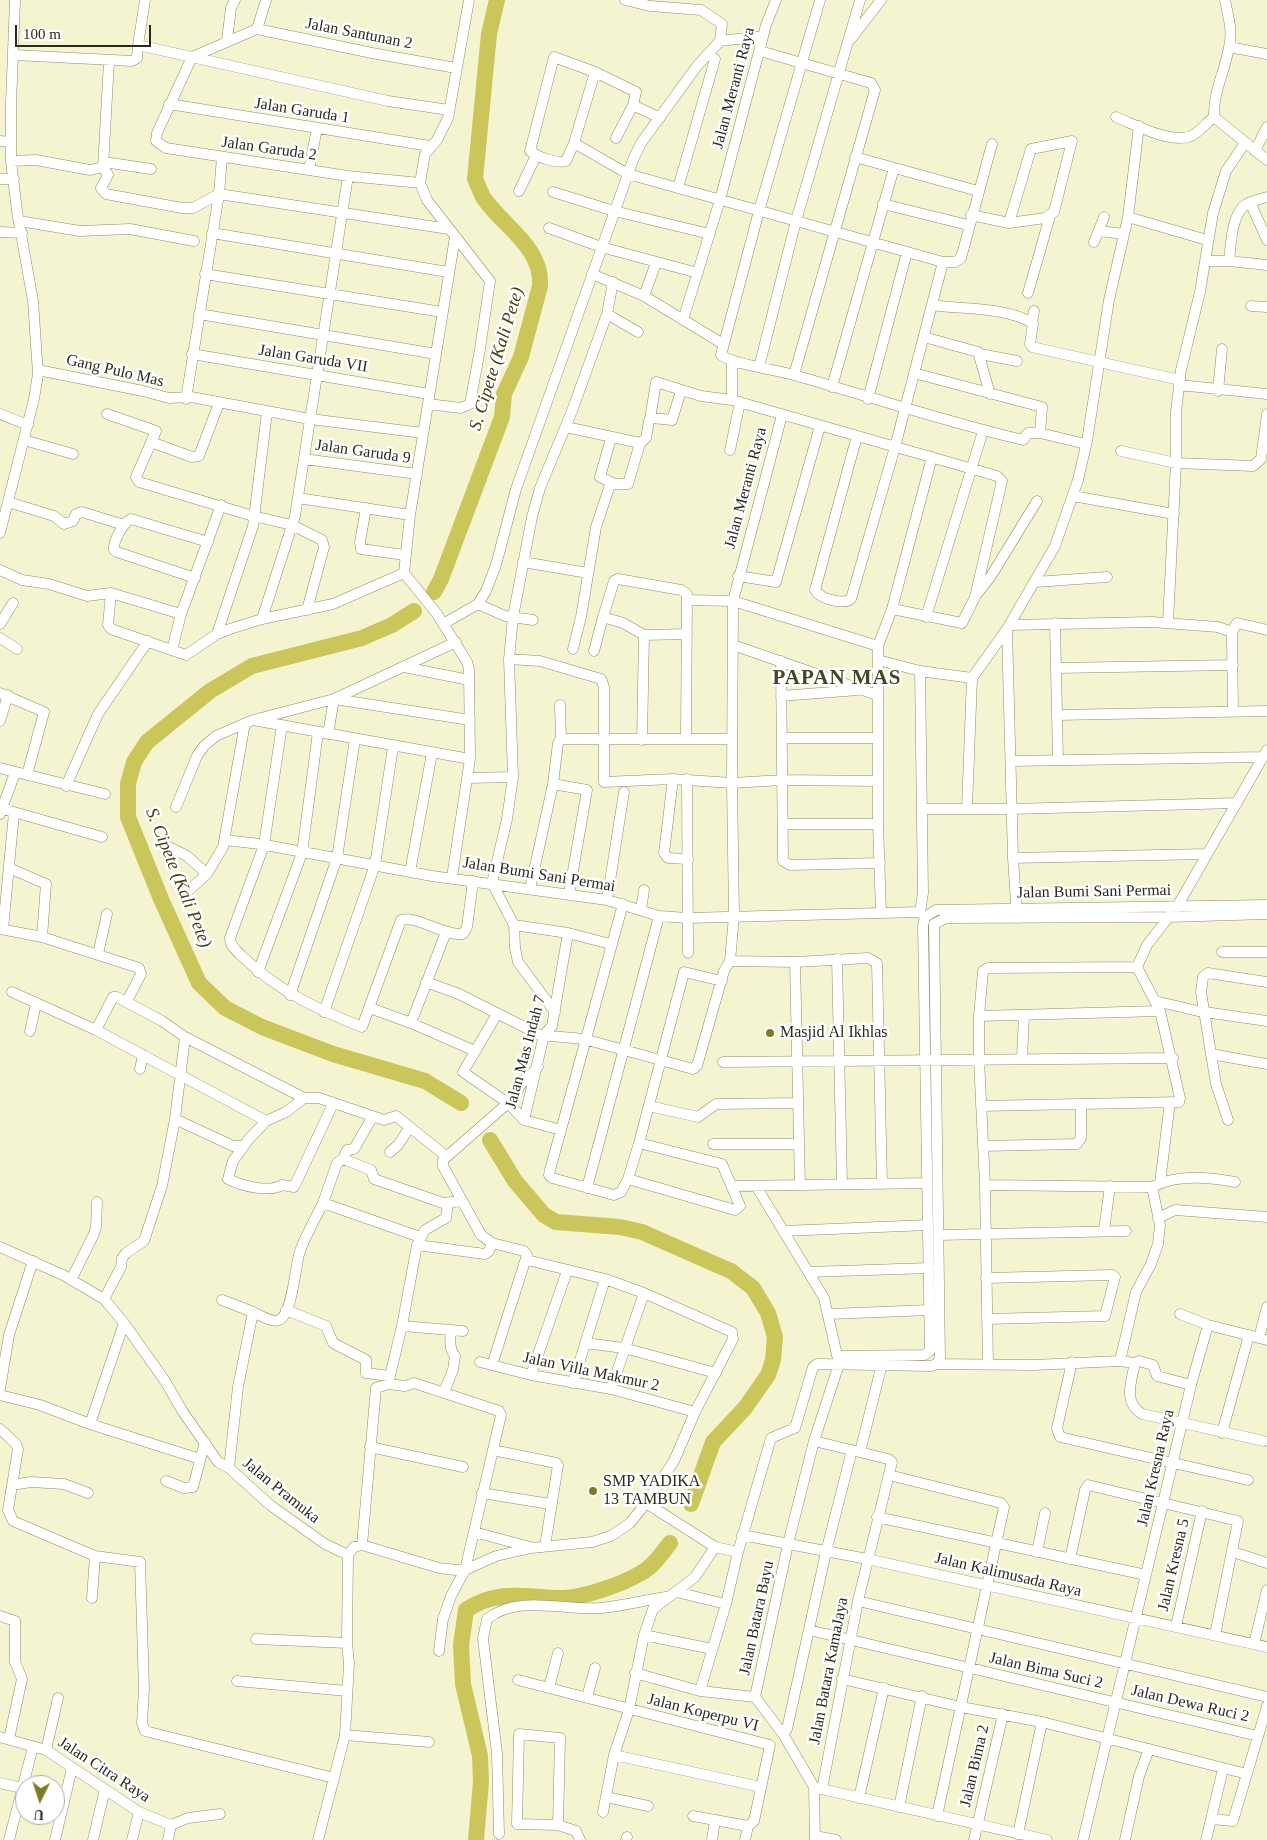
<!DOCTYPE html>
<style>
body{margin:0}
#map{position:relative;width:1267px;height:1840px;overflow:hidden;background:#f5f4d1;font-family:"Times New Roman",serif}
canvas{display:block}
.north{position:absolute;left:15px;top:1775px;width:50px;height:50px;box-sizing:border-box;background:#fff;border:1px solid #aaaaa5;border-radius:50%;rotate:184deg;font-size:14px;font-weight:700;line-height:20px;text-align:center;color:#2a2a1d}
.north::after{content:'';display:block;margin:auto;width:18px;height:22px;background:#7f7b22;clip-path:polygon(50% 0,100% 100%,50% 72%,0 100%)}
.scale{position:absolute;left:15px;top:25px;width:136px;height:22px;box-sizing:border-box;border:2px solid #2a2a1d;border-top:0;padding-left:6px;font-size:15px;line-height:18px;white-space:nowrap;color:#2a2a1d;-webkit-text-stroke:4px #fff;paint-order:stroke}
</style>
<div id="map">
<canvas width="1267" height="1840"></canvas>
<div class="north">U</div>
<div class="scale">100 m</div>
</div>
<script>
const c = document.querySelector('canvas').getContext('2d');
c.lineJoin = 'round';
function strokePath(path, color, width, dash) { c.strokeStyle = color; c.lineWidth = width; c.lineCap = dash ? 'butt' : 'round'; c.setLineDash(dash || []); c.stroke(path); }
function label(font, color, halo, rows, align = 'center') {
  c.font = font + ' "Times New Roman",serif'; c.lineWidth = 5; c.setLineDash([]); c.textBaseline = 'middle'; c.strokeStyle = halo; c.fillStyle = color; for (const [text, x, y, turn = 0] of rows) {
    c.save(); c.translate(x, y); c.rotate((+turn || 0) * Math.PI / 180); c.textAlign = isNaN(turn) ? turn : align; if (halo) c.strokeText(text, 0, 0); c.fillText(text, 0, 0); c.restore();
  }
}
const river = new Path2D(`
 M434 592 441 579 502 417 504 394 521 357 540 286C543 247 502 226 483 197 480 191 478 185 475 179L489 34 497 0
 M414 611 392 625 362 638 252 666 210 691 147 742 134 762 128 784V817L161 899 199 983 225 1008 262 1027 333 1054 425 1081 461 1103
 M490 1140 515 1181 544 1215 556 1222 620 1227 642 1232 717 1265 731 1271 753 1288 768 1313 775 1337 773 1360 768 1375 745 1408 713 1442 691 1504
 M476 1840 481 1782 480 1756 463 1684 461 1645 466 1610C499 1588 526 1598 562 1598 583 1598 623 1584 641 1573 653 1567 662 1553 670 1543`);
const street = new Path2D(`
 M820 0 759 211 721 355C731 364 778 370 794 375 871 397 946 422 1023 440L1028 433H1040
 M1225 0C1228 16 1233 31 1229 47 1225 71 1213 92 1214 117L1267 160
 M257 29 192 57 157 133 156 141 166 148 348 176 420 183
 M257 29 372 53 456 68
 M257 29 266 0
 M851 39 881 0
 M227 40 231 8 235 0
 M720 41 763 36
 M138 45 145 0
 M1229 47 1267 54
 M760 51 871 83 875 90 794 375
 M14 55 132 61 137 58 138 45 388 101 449 110
 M595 72 574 143 566 161C556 164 538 157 530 151L554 57 595 72 636 92 633 105 616 138
 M169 104 430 146
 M633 105 660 118
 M1116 117C1136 125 1166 142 1189 137 1197 135 1207 122 1214 117
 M0 141 11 142
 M574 143 628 174 943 262H955L961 258 992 144
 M1255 151 1267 127
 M855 157 978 191
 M11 161 36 160 90 170 103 167 109 62
 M104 162 151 169
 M103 167 108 175 101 188 106 194 182 208H193L219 194 449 229
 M309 170 317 128
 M0 179H14
 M678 188 715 59
 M519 191 536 156
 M553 192 614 211 710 234
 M1250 202 1267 240
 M883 204 968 225
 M971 215 1009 223 1031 149 1072 141 1054 212 1045 218 1009 223
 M1128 217 1139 126
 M19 221 80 231 130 229 194 241
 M549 228 601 247 698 273
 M1099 231 1124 234
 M0 232 22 233
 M212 233 448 272
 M1094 242 1104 217
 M1211 261H1229C1231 246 1231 216 1245 205 1251 201 1260 199 1267 197
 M1229 261 1267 265
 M205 274 442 312
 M592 274 644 296 723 344
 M1028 293 1050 216
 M644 296 656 263
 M932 305C966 310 1002 306 1033 323L1030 344 1032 347 1180 380
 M1251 306 1267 307
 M199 314 436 354
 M607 314 638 332
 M683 320 720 200 766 25 776 0
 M1032 322 1034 311
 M924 337 978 352 990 394
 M192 354 429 394
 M980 354 1017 361
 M732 361V400L997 476 1002 481 975 597 962 623 892 609
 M759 367 796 221 860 0
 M38 370 143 391 169 398 191 397 310 419 423 433
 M914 373 1042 407 1040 433 1086 444
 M1179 385 1267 394
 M832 387 894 168
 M1218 391 1222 349
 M186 399 219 194 222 157
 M868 399 907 252
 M428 404 461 408 470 404 480 349 490 281 427 200 420 183 425 154 437 140 448 118 469 0
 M0 414 28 425
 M107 414 156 431 136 477 139 482 253 516 292 525 322 540 324 547 307 610
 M782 415 733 601 732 783 734 916 730 961 795 962 868 958 877 963 882 1184
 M650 419 656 382 701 396 732 400
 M566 427 640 443
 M857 436 815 590C820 599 843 605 851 599L853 592 895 447 943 262
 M611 438 600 477 615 484H628L640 443 646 438 649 421 652 418 672 420 681 391
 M24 440 73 454
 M151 442 192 457 199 456 219 403
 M730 450 740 402
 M1121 451 1176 463 1253 466 1261 459 1267 414
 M304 459 417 474
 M1073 496 1174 514
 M298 498 410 515
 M8 502 54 516 64 524 73 521 76 514 82 512 124 525
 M366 508 360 542 361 549 405 555
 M0 533 34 399 38 374 33 301 17 211 11 161V104L15 0
 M523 562 588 573
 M0 570 22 580 49 584 87 596 111 593
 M738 576 776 582 820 426
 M195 578 117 552 114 550C113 541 123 523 131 519L208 542
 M1035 582 1107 577
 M977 594 991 576 1037 501
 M688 600 733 601 878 646V824L881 912
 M478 604 505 616 533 620
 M181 614 111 593 108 625 111 629 186 655 217 634 230 629 262 619 333 604 404 573
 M926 617 983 431
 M262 619 295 516 348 176
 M1168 622 1176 463V412L1181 370 1200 292 1213 213 1226 171 1245 143
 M1055 623 1058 760
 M0 624 13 603
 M443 624 478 604 486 591 496 565 516 489 633 160 641 143 697 66 720 41 722 24 701 10 650 6 625 0
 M1010 625 1152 622 1218 627 1232 632V637L1233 711
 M1232 632 1237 623 1267 630
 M217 634 253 526 267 412
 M644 635 687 634
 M0 638 17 649
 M733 645 877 695
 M878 646 892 609 932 457
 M573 649 581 617 596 527 611 482
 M172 650 181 614 221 505
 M594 651 603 617
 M509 659 540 661 601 679 604 687V782L673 779 732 783 782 780 878 781
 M878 660 920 671 972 678 1007 629
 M781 661 783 861 790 865 880 863
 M404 667 469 680
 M1057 668 1233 665
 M920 671 923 893 920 912 923 915
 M0 693 44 712 27 775
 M781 696 858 690
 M560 705 561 739
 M1057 715 1267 711
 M257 719 334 699 456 642
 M0 721 8 695
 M282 725 264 845 230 938C230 947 239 953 245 959 280 992 319 1010 362 1027L401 920C416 915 444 936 463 934L467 927 473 881
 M328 734 334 699 470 720
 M782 738H878
 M642 740 644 635 623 623 603 617 614 581 618 579 681 590 687 594 686 739
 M1011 761 1263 757
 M0 768 105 794
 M468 778 513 777
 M673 779 664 853 668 858 688 859
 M687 779 688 953
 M553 784 587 790 569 894
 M66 786 98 714 148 641
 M176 807 197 756 204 746 216 736 253 720 470 759
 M3 809 102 837
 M922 809H1011L1237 803
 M967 809 972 678
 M0 814 15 773
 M783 824H878
 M225 840 260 844 432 876 607 900 659 916 687 918 920 912
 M169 847 187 856 207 874
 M1013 858 1207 854
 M9 868 46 884 42 937
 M410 872 432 753
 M452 877 470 759 469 669 467 662 437 614 404 573 410 515 455 237
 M530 889 553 784 558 743 561 739H732
 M188 891 207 874 223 847 245 723
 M607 900 624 792
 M623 904 550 1170 549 1175 552 1178 614 1195 621 1192 628 1179 639 1143 684 972 722 981
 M641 910 644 890
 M925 917 936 910 1267 905
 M1017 918 1013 858 1007 629 1055 546 1078 480 1087 441 1109 300 1128 217 1207 240
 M934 924 946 918 1168 917 1267 914
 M514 925 568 933 610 944
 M0 929 42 937 139 968 141 974 127 1001
 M3 929 14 813
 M1222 952H1267
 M98 954 107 914
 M837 959 842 1184
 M795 962 800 1185
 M258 972 302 853 318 732
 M426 982 459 994 540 1035 584 1039 693 1069 697 1066 724 971 730 961
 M1267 982 1208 973 1203 977 1201 992 1211 1054 1267 1064
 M12 992 96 1030 266 1121
 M290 995 337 858 355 739
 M1155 1001 1198 1011 1267 1021
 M370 1008 411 1023 475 1051
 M324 1012 375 865 393 747
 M555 1012 518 962 515 948 514 925 492 883 507 819 513 777 509 659 513 617 532 517 540 488 572 411 607 314 613 282
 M497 1014 463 1072 508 1103 524 1120 561 1130
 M979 1016 1160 1011
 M411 1023 446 932
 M96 1030 113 997H117L162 1021 185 1037 304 1098
 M30 1031 36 1004
 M1211 1054 1216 1084 1228 1120
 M1022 1058 1024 1015
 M723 1062 1173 1058
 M140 1069 143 1055
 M333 1104 294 1187 282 1185C269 1193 242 1186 228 1179L233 1161 248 1140 266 1121 286 1112 304 1098H319L384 1120 396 1116 446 1156
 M649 1106 698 1117 716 1104 798 1103
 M981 1106 1179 1102 1180 1098 1160 1011 1137 967 1147 945 1178 905 1267 750
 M373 1116 354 1149 347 1150 343 1159 337 1163 323 1203 420 1237
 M175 1119 233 1146H243
 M524 1120 544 1035 552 1026 568 933
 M713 1144H798
 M983 1146 1077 1144 1081 1138V1104
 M390 1152 398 1145 410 1127
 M343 1159 371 1170 374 1179 443 1203 462 1201
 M628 1179 735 1210 740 1206 722 1164 639 1143
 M1160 1183 1170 1102
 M985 1185 1152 1187C1177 1174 1208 1177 1235 1182
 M737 1186 927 1183
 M587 1188 659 916
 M1158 1218 1175 1210 1267 1217
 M783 1231 928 1225
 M1104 1231 1110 1186
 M938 1235 1126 1231
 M418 1243 425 1230 446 1218 448 1204
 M0 1247 63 1275 104 1299 124 1323 165 1381 183 1412 218 1462 229 1468 270 1505 325 1544 348 1555 347 1643 349 1663 345 1735 318 1840
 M809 1272 929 1268
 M986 1278 1112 1275 1115 1277 1105 1316 987 1319
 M71 1280 94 1234 96 1227 97 1202
 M104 1299 121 1267 122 1258 126 1253 144 1241 162 1186 175 1119 185 1037
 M222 1300 253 1312
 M286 1310 326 1326 333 1343 366 1360V1373L390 1376
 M829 1314 930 1310
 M1180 1314 1208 1325 1267 1340
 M402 1326 463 1331
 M1259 1338 1267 1307
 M585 1343 624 1348 716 1373
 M838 1356 924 1355 930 1351 923 926 925 917
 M1120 1361 1135 1363C1131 1383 1123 1402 1142 1414L1264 1441
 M480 1362 531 1375 611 1389 695 1412
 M1072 1362 1057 1428 1060 1437 1248 1480
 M1135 1363 1139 1361 1153 1365 1157 1376 1191 1385
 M937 1364 1033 1365 1120 1361 1136 1292 1151 1264 1158 1244 1160 1225 1152 1187
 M492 1365 527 1255 524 1251 492 1243 481 1235 443 1166V1160L508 1103 522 1083 538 1067
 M988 1365 985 1185 979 1059V1016L983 971 988 968 1137 967
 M531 1375 567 1271
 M573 1383 605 1279
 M388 1384 402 1326 417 1245 485 1254 489 1251 492 1243
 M0 1389 9 1335 33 1261
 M611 1389 644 1293
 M444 1392 453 1370 455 1356C449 1349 450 1339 451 1330
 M0 1395 40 1405 90 1424 200 1459
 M90 1424 124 1323
 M0 1429 16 1444 18 1449 8 1510 13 1521 95 1556 140 1562 144 1689 142 1723 145 1731 334 1778
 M1222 1433 1249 1335
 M814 1441 888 1459 892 1462 858 1601 822 1789
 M370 1447 463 1467
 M860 1452 882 1364
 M229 1468 238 1387 253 1312C260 1315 272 1323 279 1320 293 1314 295 1265 300 1251 306 1235 315 1219 323 1203
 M889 1475 1001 1503 1004 1507 937 1816
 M166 1481 184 1488 193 1487 205 1442
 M12 1485 31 1482 64 1484 88 1493
 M482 1493 550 1504
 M646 1503 715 1547 738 1552 771 1438 795 1428 813 1367 817 1364 931 1366 937 1364 940 1358 934 924
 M877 1517 1146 1575
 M474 1532 530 1547
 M742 1535 867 1559 1267 1647
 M362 1545 376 1388 388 1384 405 1386 414 1383 499 1411 501 1415 493 1450
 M1037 1552 1045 1513
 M1233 1552 1267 1563
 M348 1555 354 1547 362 1545 439 1568 456 1570H465L496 1556 531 1548 592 1542 611 1536 630 1523 646 1503 674 1461 695 1412 733 1339 732 1332 644 1293 605 1279 527 1260
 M1070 1559 1085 1490 1088 1485 1238 1521 1215 1635
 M676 1592 726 1604
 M92 1598 95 1556
 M858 1601 1267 1697
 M0 1616 15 1621V1662L22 1679 9 1739
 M1176 1626 1202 1511
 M809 1630 1258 1736
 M644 1635 712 1649
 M256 1639 347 1643
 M1254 1644 1267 1590
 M439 1651 443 1619 451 1596 465 1570 493 1450 556 1463 558 1465 545 1546
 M635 1673 700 1691 755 1697 783 1734 814 1787 815 1840
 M842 1679 961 1707 1042 1722 1247 1774
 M518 1680 770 1745 754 1821 748 1826 745 1840
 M237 1681 347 1691
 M549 1688 558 1653
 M700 1691 726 1604 738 1552
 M587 1697 595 1668
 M755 1697 788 1544 814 1441 839 1364 824 1298 756 1186
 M783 1734 787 1729 826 1552 852 1450
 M345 1735 429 1742
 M0 1737 46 1750 139 1812 171 1825 188 1818 220 1814
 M46 1750 58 1698
 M614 1755 761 1787
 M0 1783 22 1788
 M817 1788 1047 1840
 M606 1797 648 1806
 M859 1798 884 1688
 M899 1807 922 1696
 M603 1812 614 1755 629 1710 644 1635 653 1609 695 1577 715 1547
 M693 1816 748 1826
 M1211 1819 1233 1821 1267 1706
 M558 1825 517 1824 519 1734 560 1738 558 1825 576 1831 580 1840
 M499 1834 497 1753 483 1639 487 1619C518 1594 564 1611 601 1608 623 1606 645 1600 666 1597
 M1018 1834 1042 1722
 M815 1836 836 1840
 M9 1840 33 1747
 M55 1840 72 1768
 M93 1840 105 1789
 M132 1840 139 1812
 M168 1840 171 1825
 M626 1840 627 1837
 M712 1840 715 1820
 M974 1840 1003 1714
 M1083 1840 1191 1385 1208 1325
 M1125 1840 1139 1776 1149 1749
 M1206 1840 1223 1769`);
const markers = [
 [770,1033,5,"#7f7b22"],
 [593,1491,5,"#7f7b22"]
];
const streetNames = [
 ["Jalan Santunan 2",359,34,11],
 ["Jalan Meranti Raya",734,88,-75],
 ["Jalan Garuda 1",302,111,9],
 ["Jalan Garuda 2",269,149,8],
 ["Jalan Garuda VII",313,359,9],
 ["Gang Pulo Mas",115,371,13],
 ["Jalan Garuda 9",363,452,8],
 ["Jalan Meranti Raya",746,488,-75],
 ["Jalan Bumi Sani Permai",539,875,9],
 ["Jalan Bumi Sani Permai",1094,892,-1],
 ["Jalan Mas Indah 7",526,1052,-75],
 ["Jalan Villa Makmur 2",591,1372,12],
 ["Jalan Kresna Raya",1156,1468,-77],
 ["Jalan Pramuka",281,1491,39],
 ["Jalan Kresna 5",1174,1565,-77],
 ["Jalan Kalimusada Raya",1008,1575,13],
 ["Jalan Batara Bayu",757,1618,-78],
 ["Jalan Batara KamaJaya",829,1671,-79],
 ["Jalan Bima Suci 2",1046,1671,13],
 ["Jalan Dewa Ruci 2",1190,1704,13],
 ["Jalan Koperpu VI",703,1713,14],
 ["Jalan Bima 2",975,1766,-77],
 ["Jalan Citra Raya",104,1770,33]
];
const poiNames = [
 ["Masjid Al Ikhlas",780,1033],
 ["SMP YADIKA",603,1482],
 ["13 TAMBUN",603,1500]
];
const waterNames = [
 ["S. Cipete (Kali Pete)",497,359,-73],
 ["S. Cipete (Kali Pete)",178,878,68]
];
const districtNames = [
 ["PAPAN MAS",837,679]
];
strokePath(river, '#cac65a', 16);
strokePath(street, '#8d8d6c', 11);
strokePath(street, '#fff', 10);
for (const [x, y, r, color] of markers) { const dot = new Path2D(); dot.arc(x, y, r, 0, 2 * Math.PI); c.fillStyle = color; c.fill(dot); strokePath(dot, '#fff', 2); }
label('16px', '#2a2a1d', '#fff', streetNames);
label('16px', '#2a2a1d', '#fff', poiNames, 'left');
label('italic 18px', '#424013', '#fff', waterNames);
c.letterSpacing = '1px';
label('bold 21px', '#454527', '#fff', districtNames);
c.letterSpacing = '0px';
</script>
